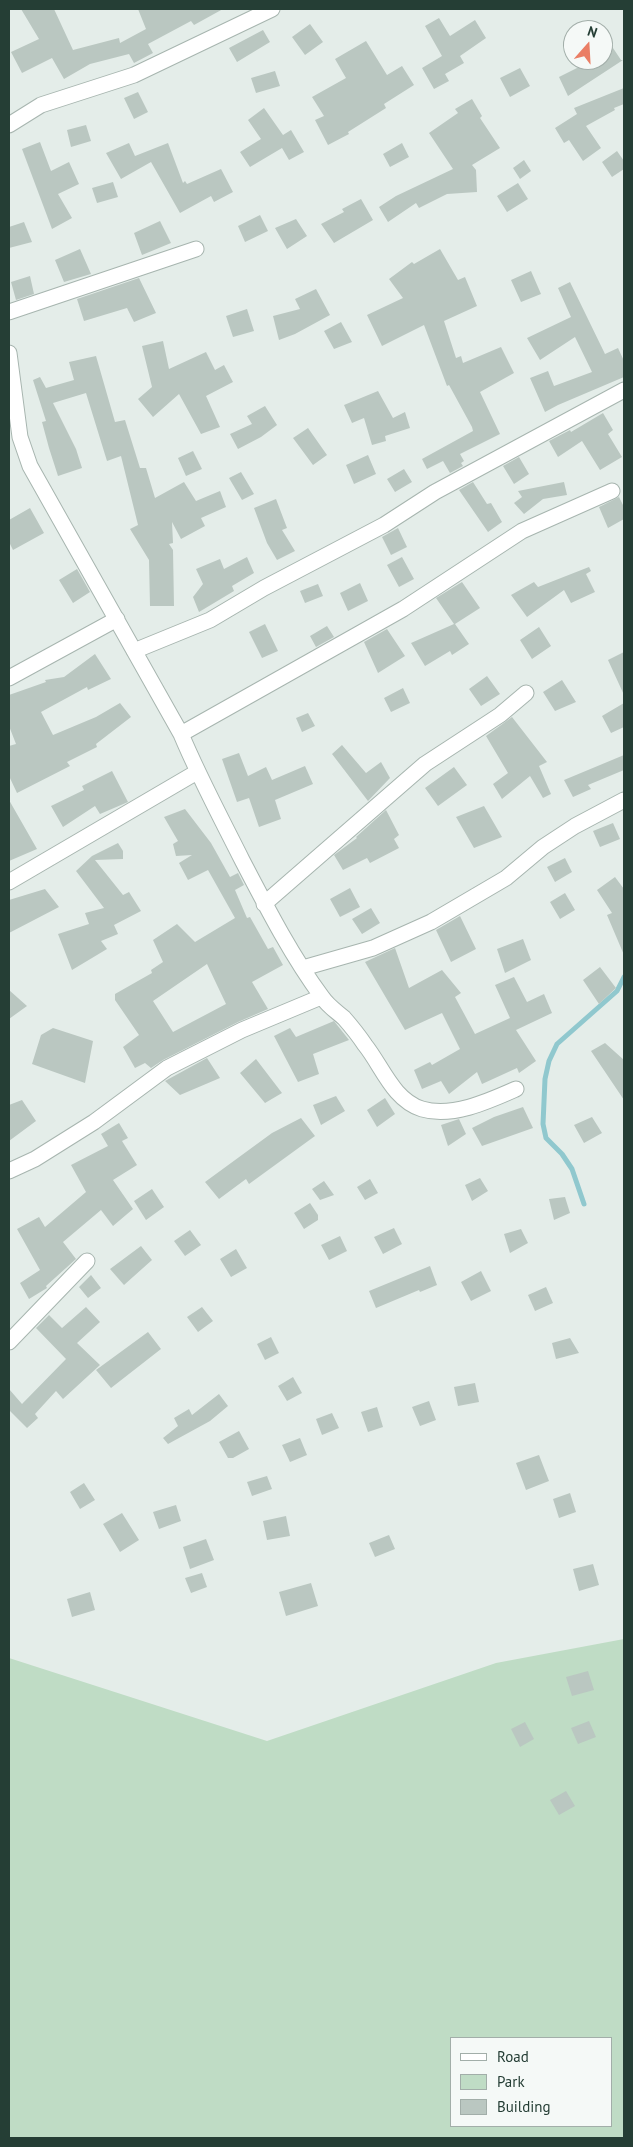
<!DOCTYPE html>
<style>
body{margin:0}
#map{position:relative;width:633px;height:2147px;overflow:hidden;background:#e4ede9;font-family:"PT Sans",sans-serif}
canvas{display:block}
.frame{position:absolute;inset:0;border:10px solid #253e35;pointer-events:none}
.legend{position:absolute;left:450px;top:2037px;width:162px;height:90px;box-sizing:border-box;background:#f5f9f7;border:1px solid #a2aea9;margin:0;padding:6px 9px;list-style:none;font-size:15px;color:#253e35}
.legend li{display:flex;align-items:center;gap:10px;height:25px}
.legend b{width:25px;border:1px solid #a2aea9}
.north{position:absolute;left:563px;top:20px;width:50px;height:50px;box-sizing:border-box;background:#f5f9f7;border:1px solid #a2aea9;border-radius:50%;rotate:19deg;font-size:14px;font-weight:700;line-height:20px;text-align:center;color:#253e35}
.north::after{content:'';display:block;margin:auto;width:18px;height:22px;background:#ea7e65;clip-path:polygon(50% 0,100% 100%,50% 72%,0 100%)}
</style>
<div id="map">
<canvas width="633" height="2147"></canvas>
<div class="frame"></div>
<ul class="legend">
<li><b style="height:6px;background:#fff"></b>Road</li>
<li><b style="height:14px;background:#bfdcc5"></b>Park</li>
<li><b style="height:14px;background:#bac7c1"></b>Building</li>
</ul>
<div class="north">N</div>
</div>
<script>
const c = document.querySelector('canvas').getContext('2d');
c.lineJoin = 'round';
function fillPath(path, color) { c.fillStyle = color; c.fill(path, 'evenodd'); }
function strokePath(path, color, width, dash) { c.strokeStyle = color; c.lineWidth = width; c.lineCap = dash ? 'butt' : 'round'; c.setLineDash(dash || []); c.stroke(path); }
const green = new Path2D(`
 M624 1639V2138H9V1658L267 1741 496 1663ZM452 2038H612V2126H452Z`);
const stream = new Path2D(`
 M584 1204 572 1169 562 1154 546 1138 543 1124 545 1079 549 1061 557 1044 617 991 624 977`);
const building = new Path2D(`
 M21 9H54L73 50 119 38 120 43 146 29 138 9H223L194 25 191 21 148 44 153 53 134 63 129 54 90 64 64 79 52 58 22 73 11 52 39 39Z
 M439 18 450 36 475 20 486 38 460 56 464 63 445 74 449 81 434 89 422 68 442 56 425 26Z
 M310 24 323 42 305 55 292 37Z
 M263 30 270 42 237 62 229 48Z
 M603 33 621 60H623L568 96 559 77 593 60H603Z
 M366 41 387 75 402 66 414 85 384 104 386 108 348 132 349 134 328 145 315 120 324 116 312 97 346 78 335 59Z
 M520 68 530 86 510 97 500 78Z
 M275 71 280 86 256 93 251 78Z
 M624 88V104L614 108 615 110 586 126 601 148 583 161 569 140 564 143 555 128 577 114 574 108Z
 M138 92 148 112 134 119 124 98Z
 M472 99 482 116 480 118 500 148 472 165 476 170 477 192 447 194 419 208 416 203 388 222 379 207 396 196 453 169 429 133 458 113 455 109Z
 M264 108 283 135 291 130 304 152 289 160 282 148 250 167 240 152 261 139 248 120Z
 M86 125 91 141 71 147 67 130Z
 M40 142 51 171 69 162 79 184 58 194 72 218 52 229 22 149Z
 M129 143 135 156 168 143 183 183 185 181 187 184 221 169 233 192 214 202 211 196 180 213 151 162 121 179 106 153Z
 M402 143 409 157 390 167 383 154Z
 M617 151 624 161V169L612 177 602 162Z
 M524 160 531 171 520 179 513 168Z
 M113 182 118 197 97 203 92 188Z
 M518 183 528 199 507 212 497 196Z
 M361 199 373 220 334 243 321 224 344 212 342 209Z
 M260 215 268 231 245 242 238 226Z
 M296 219 307 236 287 249 275 228Z
 M160 221 171 243 142 255 134 233Z
 M24 222 32 242 9 248V227Z
 M80 249 91 274 64 282 55 260Z
 M440 249 458 280 465 277 477 306 444 321 456 358 461 356 463 363 501 347 514 373 480 392 500 434 460 454 464 461 461 463 463 466 450 473 443 461 427 469 422 459 473 431 472 427 449 385 447 386 424 325 382 346 367 315 403 298 389 279 412 262 414 264Z
 M531 271 541 294 521 302 511 280Z
 M30 276 34 294 16 300 11 282Z
 M139 278 156 313 134 322 127 308 84 321 77 299Z
 M570 282 605 354 618 348 624 361V377L558 405 545 412 530 378 548 371 554 386 592 372 575 337 540 360 527 338 571 317 558 288Z
 M316 289 330 315 295 334 279 340 273 316 300 309 295 299Z
 M247 309 254 331 233 337 226 316Z
 M341 322 352 342 334 349 324 331Z
 M163 341 169 369 206 352 215 370 224 365 233 382 206 396 220 427 201 434 179 394 153 417 138 399 152 387 142 346Z
 M96 356 115 422 125 420 140 468H146L155 498 184 482 196 501 220 491 226 507 201 518 205 526 181 539 172 522 173 543 169 544 173 550 174 606H150L149 560 130 529 138 525 121 456 107 461 86 393 53 403 76 449 82 468 58 476 49 448 42 422 46 421 33 380 40 377 46 388 74 380 69 362Z
 M378 391 393 418 405 412 410 428 385 436 386 441 372 445 364 418 352 423 344 405Z
 M265 406 277 425 261 437 238 449 230 434 252 424 247 416Z
 M603 413 613 430 608 434 622 457 600 470 582 441 558 457 549 441 570 430 571 432Z
 M308 428 327 455 313 465 293 438Z
 M193 451 202 469 186 476 178 458Z
 M368 455 376 474 354 484 346 465Z
 M519 457 529 474 514 484 503 466Z
 M404 469 412 482 395 492 387 479Z
 M241 472 254 494 242 500 229 478Z
 M473 482 487 504 491 503 502 522 488 532 459 490Z
 M564 482 567 495 543 499 524 514 514 503 522 497 518 491Z
 M619 497 624 507V519L608 528 599 507Z
 M276 499 287 528 282 530 295 551 277 560 267 543 254 508Z
 M30 508 44 533 13 550 9 542V520Z
 M398 528 407 547 391 555 382 537Z
 M247 557 254 573 232 586 234 591 199 612 193 597 203 584 196 569 220 559 224 569Z
 M402 557 414 579 399 587 387 565Z
 M589 567 591 571 586 574 595 592 571 603 564 590 527 617 511 595 534 582 538 587Z
 M77 569 90 592 73 603 59 580Z
 M462 582 480 608 455 624 469 644 452 655 450 651 425 666 411 643 454 624 436 598Z
 M360 583 368 601 348 611 340 593Z
 M318 584 323 596 305 603 300 591Z
 M265 624 278 651 262 658 249 632Z
 M327 626 334 637 316 647 310 636Z
 M539 627 551 646 532 659 520 640Z
 M387 629 405 656 378 673 364 642Z
 M624 652V695L608 660Z
 M95 654 111 679 88 690 87 687 41 712 53 735 96 717 120 703 131 717 96 744 97 747 67 762 70 766 17 793 9 776V746L16 744 9 726V695L46 682 45 680 64 677Z
 M487 676 500 694 481 706 469 689Z
 M562 680 576 702 555 711 543 692Z
 M403 688 410 703 391 712 384 698Z
 M624 703V727L611 733 602 716Z
 M308 713 315 726 302 732 296 718Z
 M512 717 547 762 539 766 551 794 543 798 530 776 502 799 493 784 508 773 486 736Z
 M342 745 366 773 381 762 390 778 368 801 332 754Z
 M239 753 248 776 266 767 272 780 305 766 313 784 275 800 281 819 259 827 249 798 237 802 222 759Z
 M624 755V770L588 785 591 789 573 797 564 780Z
 M454 767 467 785 438 806 425 788Z
 M112 771 128 802 100 814 95 806 63 827 51 806 84 790 82 786Z
 M9 800 37 849 9 861Z
 M484 806 502 837 474 848 456 817Z
 M185 809 211 843 230 877 238 873 244 885 235 890 247 918 250 917 268 949 273 947 283 965 252 982 268 1009 238 1022 163 1060 151 1068 145 1063 135 1068 123 1047 139 1035 115 1000V994L152 973 151 970 163 962 153 940 177 924 195 942 235 918 208 870 188 880 179 863 192 855 176 856 173 844 178 841 164 817ZM207 964 226 1004 173 1032 153 1001Z
 M386 810 399 835 394 839 399 848 370 863 367 858 343 870 334 855 357 838 356 837Z
 M613 823 620 839 600 847 593 831Z
 M118 843 123 851V859L95 860 123 895 129 892 141 911 114 925 118 934 101 941 107 949 72 970 58 934 89 924 85 913 104 908 76 871 92 856Z
 M565 858 572 872 555 882 547 867Z
 M615 877 624 889V955L607 915 612 913 597 890Z
 M350 888 360 907 340 917 330 899Z
 M45 889 59 907 9 933V900Z
 M565 893 575 910 560 919 550 902Z
 M371 908 380 923 362 934 352 919Z
 M460 916 476 949 451 962 436 930Z
 M523 939 531 960 505 973 497 949Z
 M395 948 409 988 442 970 461 993 455 997 475 1034 510 1018 495 985 514 977 527 1002 544 994 552 1013 516 1030 536 1061 519 1073 517 1068 482 1084 477 1072 449 1094 441 1081 422 1089 414 1070 430 1062 432 1065 460 1049 442 1013 405 1030 365 962Z
 M600 967 616 988 599 1004 583 980Z
 M9 990 27 1006 9 1019Z
 M334 1021 349 1040 313 1054 319 1074 298 1082 274 1036 290 1028 296 1037Z
 M53 1028 93 1041 85 1083 32 1064 41 1035Z
 M605 1043 624 1060V1100L591 1051Z
 M207 1058 220 1078 180 1095 165 1081Z
 M256 1059 282 1093 265 1103 240 1073Z
 M336 1096 345 1111 321 1125 313 1105Z
 M385 1098 395 1114 377 1127 367 1110Z
 M22 1100 36 1121 9 1141V1105Z
 M523 1107 533 1128 482 1146 472 1128 494 1117Z
 M592 1117 602 1133 584 1143 574 1125Z
 M301 1118 315 1136 249 1184 246 1179 219 1199 205 1182 272 1133Z
 M459 1119 466 1134 448 1146 441 1125Z
 M119 1123 128 1138 122 1141 137 1165 113 1180 133 1209 113 1226 101 1210 63 1242 76 1259 46 1286 47 1288 29 1299 20 1283 40 1270 17 1229 39 1217 45 1227 86 1192 71 1165 108 1146 101 1134Z
 M480 1178 488 1191 472 1201 465 1185Z
 M370 1179 378 1193 365 1200 357 1187Z
 M324 1181 334 1195 320 1200 312 1189Z
 M152 1189 164 1207 146 1220 134 1201Z
 M565 1197 570 1213 554 1220 549 1199Z
 M310 1203 318 1215V1220L304 1229 294 1213Z
 M394 1228 402 1244 383 1254 374 1237Z
 M521 1229 528 1243 510 1253 504 1234Z
 M190 1230 201 1245 185 1256 174 1241Z
 M340 1236 347 1251 329 1260 321 1245Z
 M141 1246 152 1260 124 1285 110 1269Z
 M236 1249 247 1268 231 1277 220 1259Z
 M430 1266 437 1285 420 1292 419 1290 376 1308 369 1291Z
 M481 1271 491 1291 471 1301 461 1282Z
 M91 1275 101 1288 88 1298 79 1287Z
 M546 1287 553 1303 535 1311 528 1295Z
 M86 1307 100 1322 77 1343 100 1365 63 1399 56 1391 35 1414 38 1418 27 1428 9 1410V1389L22 1404 66 1359 36 1328 49 1315 62 1328Z
 M202 1307 213 1321 198 1332 187 1317Z
 M148 1332 161 1349 111 1388 96 1370Z
 M271 1337 279 1353 265 1360 257 1344Z
 M570 1338 579 1353 556 1359 552 1343Z
 M293 1377 302 1393 287 1401 278 1386Z
 M475 1383 479 1402 458 1406 454 1387Z
 M219 1394 228 1406 210 1421 168 1444 163 1438 178 1426 174 1418 189 1409 192 1415Z
 M429 1401 436 1420 420 1426 412 1407Z
 M377 1407 383 1427 368 1432 361 1412Z
 M332 1413 339 1428 322 1435 316 1419Z
 M239 1431 249 1449 233 1458H228L219 1442Z
 M300 1438 307 1455 290 1462 282 1445Z
 M539 1455 549 1481 526 1490 516 1463Z
 M267 1476 272 1489 252 1496 247 1482Z
 M84 1483 95 1500 80 1509 70 1492Z
 M570 1493 576 1512 559 1518 553 1499Z
 M176 1505 181 1521 159 1529 153 1512Z
 M122 1513 139 1540 120 1552 103 1524Z
 M286 1516 290 1536 267 1540 263 1521Z
 M389 1535 395 1549 375 1557 369 1543Z
 M206 1539 214 1560 190 1569 183 1547Z
 M593 1564 599 1585 579 1591 573 1569Z
 M202 1573 207 1587 191 1593 185 1578Z
 M311 1583 318 1606 286 1616 279 1592Z
 M90 1592 95 1610 72 1617 67 1599Z
 M588 1671 594 1690 572 1696 566 1677Z
 M589 1721 596 1737 578 1744 571 1728Z
 M525 1722 534 1739 520 1747 511 1729Z
 M566 1791 575 1806 559 1815 550 1800Z`);
const minor = new Path2D(`
 M9 125 41 105 134 75 272 9
 M9 312 196 249
 M9 353 20 437 30 466 181 734C199 777 221 818 242 860 266 906 291 955 322 997 328 1006 336 1011 344 1018 351 1026 359 1036 365 1045 382 1066 393 1100 422 1109 452 1118 489 1101 516 1089
 M134 651 210 620 264 588 384 525 435 492 624 390
 M9 678 117 619
 M181 734 403 609 522 531 612 491
 M9 882 197 772
 M264 904 425 764 500 715 526 693
 M303 968 373 948 431 922 506 878 543 847 575 826 624 800
 M9 1171 35 1159 94 1122 167 1068 242 1030 321 997
 M9 1342 87 1261`);
fillPath(green, '#bfdcc5');
strokePath(stream, '#90c8ce', 5);
fillPath(building, '#bac7c1');
strokePath(minor, '#a7b5af', 17);
strokePath(minor, '#fff', 15);
</script>
